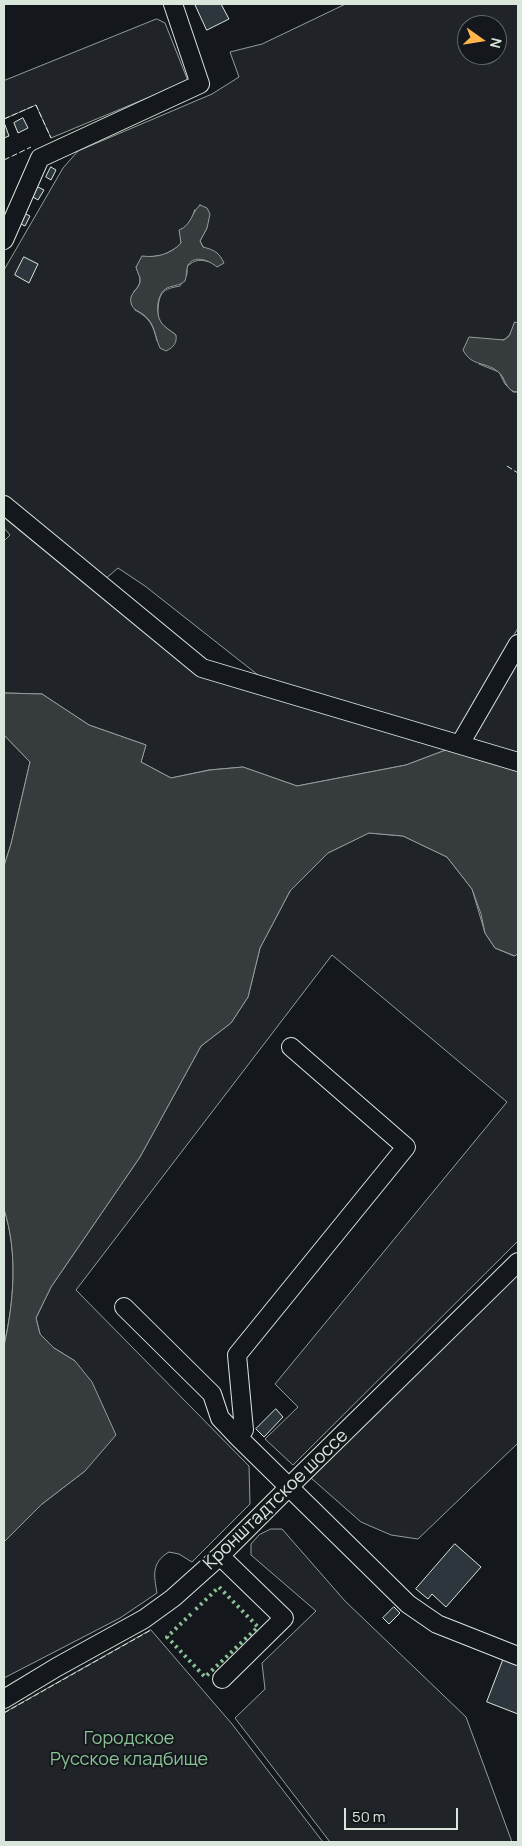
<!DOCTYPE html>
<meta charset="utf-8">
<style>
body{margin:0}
#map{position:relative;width:522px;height:1846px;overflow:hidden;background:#14181c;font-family:Manrope,sans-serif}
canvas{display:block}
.frame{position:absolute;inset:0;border:5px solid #d8e6dc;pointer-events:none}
.north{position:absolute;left:457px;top:15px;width:50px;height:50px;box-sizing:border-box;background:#14181c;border:1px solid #626a69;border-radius:50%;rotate:103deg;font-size:14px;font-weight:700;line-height:20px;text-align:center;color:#d8e6dc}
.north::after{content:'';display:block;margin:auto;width:18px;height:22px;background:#ffb74d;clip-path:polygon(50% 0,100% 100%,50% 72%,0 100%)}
.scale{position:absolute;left:344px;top:1808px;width:114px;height:22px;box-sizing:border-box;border:2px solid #d8e6dc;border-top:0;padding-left:6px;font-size:15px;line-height:18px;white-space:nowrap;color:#d8e6dc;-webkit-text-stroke:4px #14181c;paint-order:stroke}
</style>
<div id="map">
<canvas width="522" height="1846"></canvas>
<div class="frame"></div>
<div class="north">N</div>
<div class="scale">50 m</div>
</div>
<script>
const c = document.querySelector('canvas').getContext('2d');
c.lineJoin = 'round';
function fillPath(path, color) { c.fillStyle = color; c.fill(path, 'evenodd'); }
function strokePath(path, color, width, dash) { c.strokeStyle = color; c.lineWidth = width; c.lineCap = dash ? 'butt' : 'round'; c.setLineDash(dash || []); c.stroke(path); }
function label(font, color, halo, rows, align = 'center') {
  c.font = font + ' Manrope,sans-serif'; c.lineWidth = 4; c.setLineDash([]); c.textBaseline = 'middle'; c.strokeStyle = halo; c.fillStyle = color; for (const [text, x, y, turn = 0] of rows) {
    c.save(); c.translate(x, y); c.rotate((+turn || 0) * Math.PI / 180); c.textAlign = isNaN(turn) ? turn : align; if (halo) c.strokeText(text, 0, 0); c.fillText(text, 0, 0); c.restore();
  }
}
const green = new Path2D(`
 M346 4H518V323H515C511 333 509 340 497 341L479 364 499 372 505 384 513 392H518V628L456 736 284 686 258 675 145 586 118 568 103 581 201 672 451 748 406 765 297 786 243 767 209 770 171 778 141 762 146 745 89 725 42 694 4 693V541L10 535 4 528V270L63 168 78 151 212 94 239 77 230 52 262 44ZM467 25H497V55H467ZM195 210 207 228 200 241 212 263C202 259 194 259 187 267V274L180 286C163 289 159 292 158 310 158 314 158 318 160 322 164 327 171 331 176 335L157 341C153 325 150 318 135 310L134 291C143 283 140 277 136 267L149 257 163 255 176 248 181 243V236L190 223Z
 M157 19 165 23 188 81 51 138 36 105 4 119V81Z
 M518 655V759L469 740Z
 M4 735 30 762 11 844 4 866Z
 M369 833 403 836 447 857 472 889 485 933 495 948 514 956 518 953V1241L293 1465 265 1439 298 1407 275 1384 507 1102 332 955 76 1290 249 1466 250 1504 192 1562 179 1554 169 1552C151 1563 154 1575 157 1593L120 1618 4 1678V1542L42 1504 85 1471 75 1361 54 1348 40 1334 36 1318 51 1287 140 1157 201 1046 231 1023 248 997 260 948 290 891 328 853Z
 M4 1209C18 1253 14 1301 4 1345Z
 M518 1272V1443L418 1539 391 1535 361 1522 311 1478Z
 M271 1529H282L345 1601 466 1717 512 1842H330L235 1718 265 1689 262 1663 316 1611 251 1555V1544L259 1535Z
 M151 1630 232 1724 323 1842H4V1713Z`);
const water = new Path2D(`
 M200 205 207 208 210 214 207 228 200 241 203 247C214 250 219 252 224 263L217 267C210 261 195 254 188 265 186 269 187 276 185 281 179 286 174 285 167 288 157 293 155 313 161 322 164 327 171 331 176 335 177 343 174 347 166 351L160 348C155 337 155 324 145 316 140 311 133 311 131 303 128 292 142 289 140 278 139 275 137 271 136 267L142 256C157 258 171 254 181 243L179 230C192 225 191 213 200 205Z
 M515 322 518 323V392C504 392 507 377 497 371 484 361 472 367 463 350L469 337 504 340 509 336Z
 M4 693 42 694 89 725 146 745 141 762 171 778 210 770 243 767 297 786 406 765 451 748 506 765 518 771V953L515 956 495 948 485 933 481 914 472 889 447 857 403 836 369 833 328 853 290 891 260 948 248 997 231 1023 201 1046 140 1157 51 1287 36 1318 40 1334 54 1348 75 1361 92 1382 116 1435 85 1471 42 1504 4 1542V1346C14 1301 18 1253 4 1209V866L11 844 30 762 4 735Z`);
const building = new Path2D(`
 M195 4H221L229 19 207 30Z
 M23 118 28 128 18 133 14 123Z
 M5 125 9 136 4 138V126Z
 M51 167 56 170 51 180 46 177Z
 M38 187 44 190 38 200 33 197Z
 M24 213 30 216 25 226 19 223Z
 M24 257 38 264 29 283 15 275Z
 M276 1409 283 1417 264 1437 256 1429Z
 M455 1544 481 1567 446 1607 432 1594 428 1599 416 1589Z
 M394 1607 400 1613 389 1624 383 1618Z
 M505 1655 518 1660V1714L487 1702Z`);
const minor = new Path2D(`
 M4 240 40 158 200 84 173 4
 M4 505 202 668 518 762
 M460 744 518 644
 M291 1047 406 1147 237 1355 244 1430 238 1437 408 1604 437 1624 518 1656
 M124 1307 212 1394 220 1418 238 1437
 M220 1556 284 1618 222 1679
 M4 1699 57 1667 144 1619 173 1598 220 1556 300 1476 518 1262`);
const hedge = new Path2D(`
 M191 1614 167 1637 205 1677 258 1627 219 1587 195 1610`);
const fence = new Path2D(`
 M4 119 36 105 51 138
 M4 160 31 147
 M507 466 518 473
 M4 1713 151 1630`);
const streetNames = [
 ["Кронштадтское шоссе",276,1500,-44]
];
const parkNames = [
 ["Городское",129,1739],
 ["Русское кладбище",129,1760]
];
fillPath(green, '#202428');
strokePath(green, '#939e99', 1);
fillPath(water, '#363b3e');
strokePath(water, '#939e99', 1);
fillPath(building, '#2c363c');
strokePath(building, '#d8e6dc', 1);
strokePath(minor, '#d8e6dc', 20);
strokePath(minor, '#14181c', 18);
strokePath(hedge, '#8ac095', 4, [2.5, 4]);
strokePath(fence, '#d8e6dc', 1, [6, 2.5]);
label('18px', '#d8e6dc', '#14181c', streetNames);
label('18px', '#8ac095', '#14181c', parkNames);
</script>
